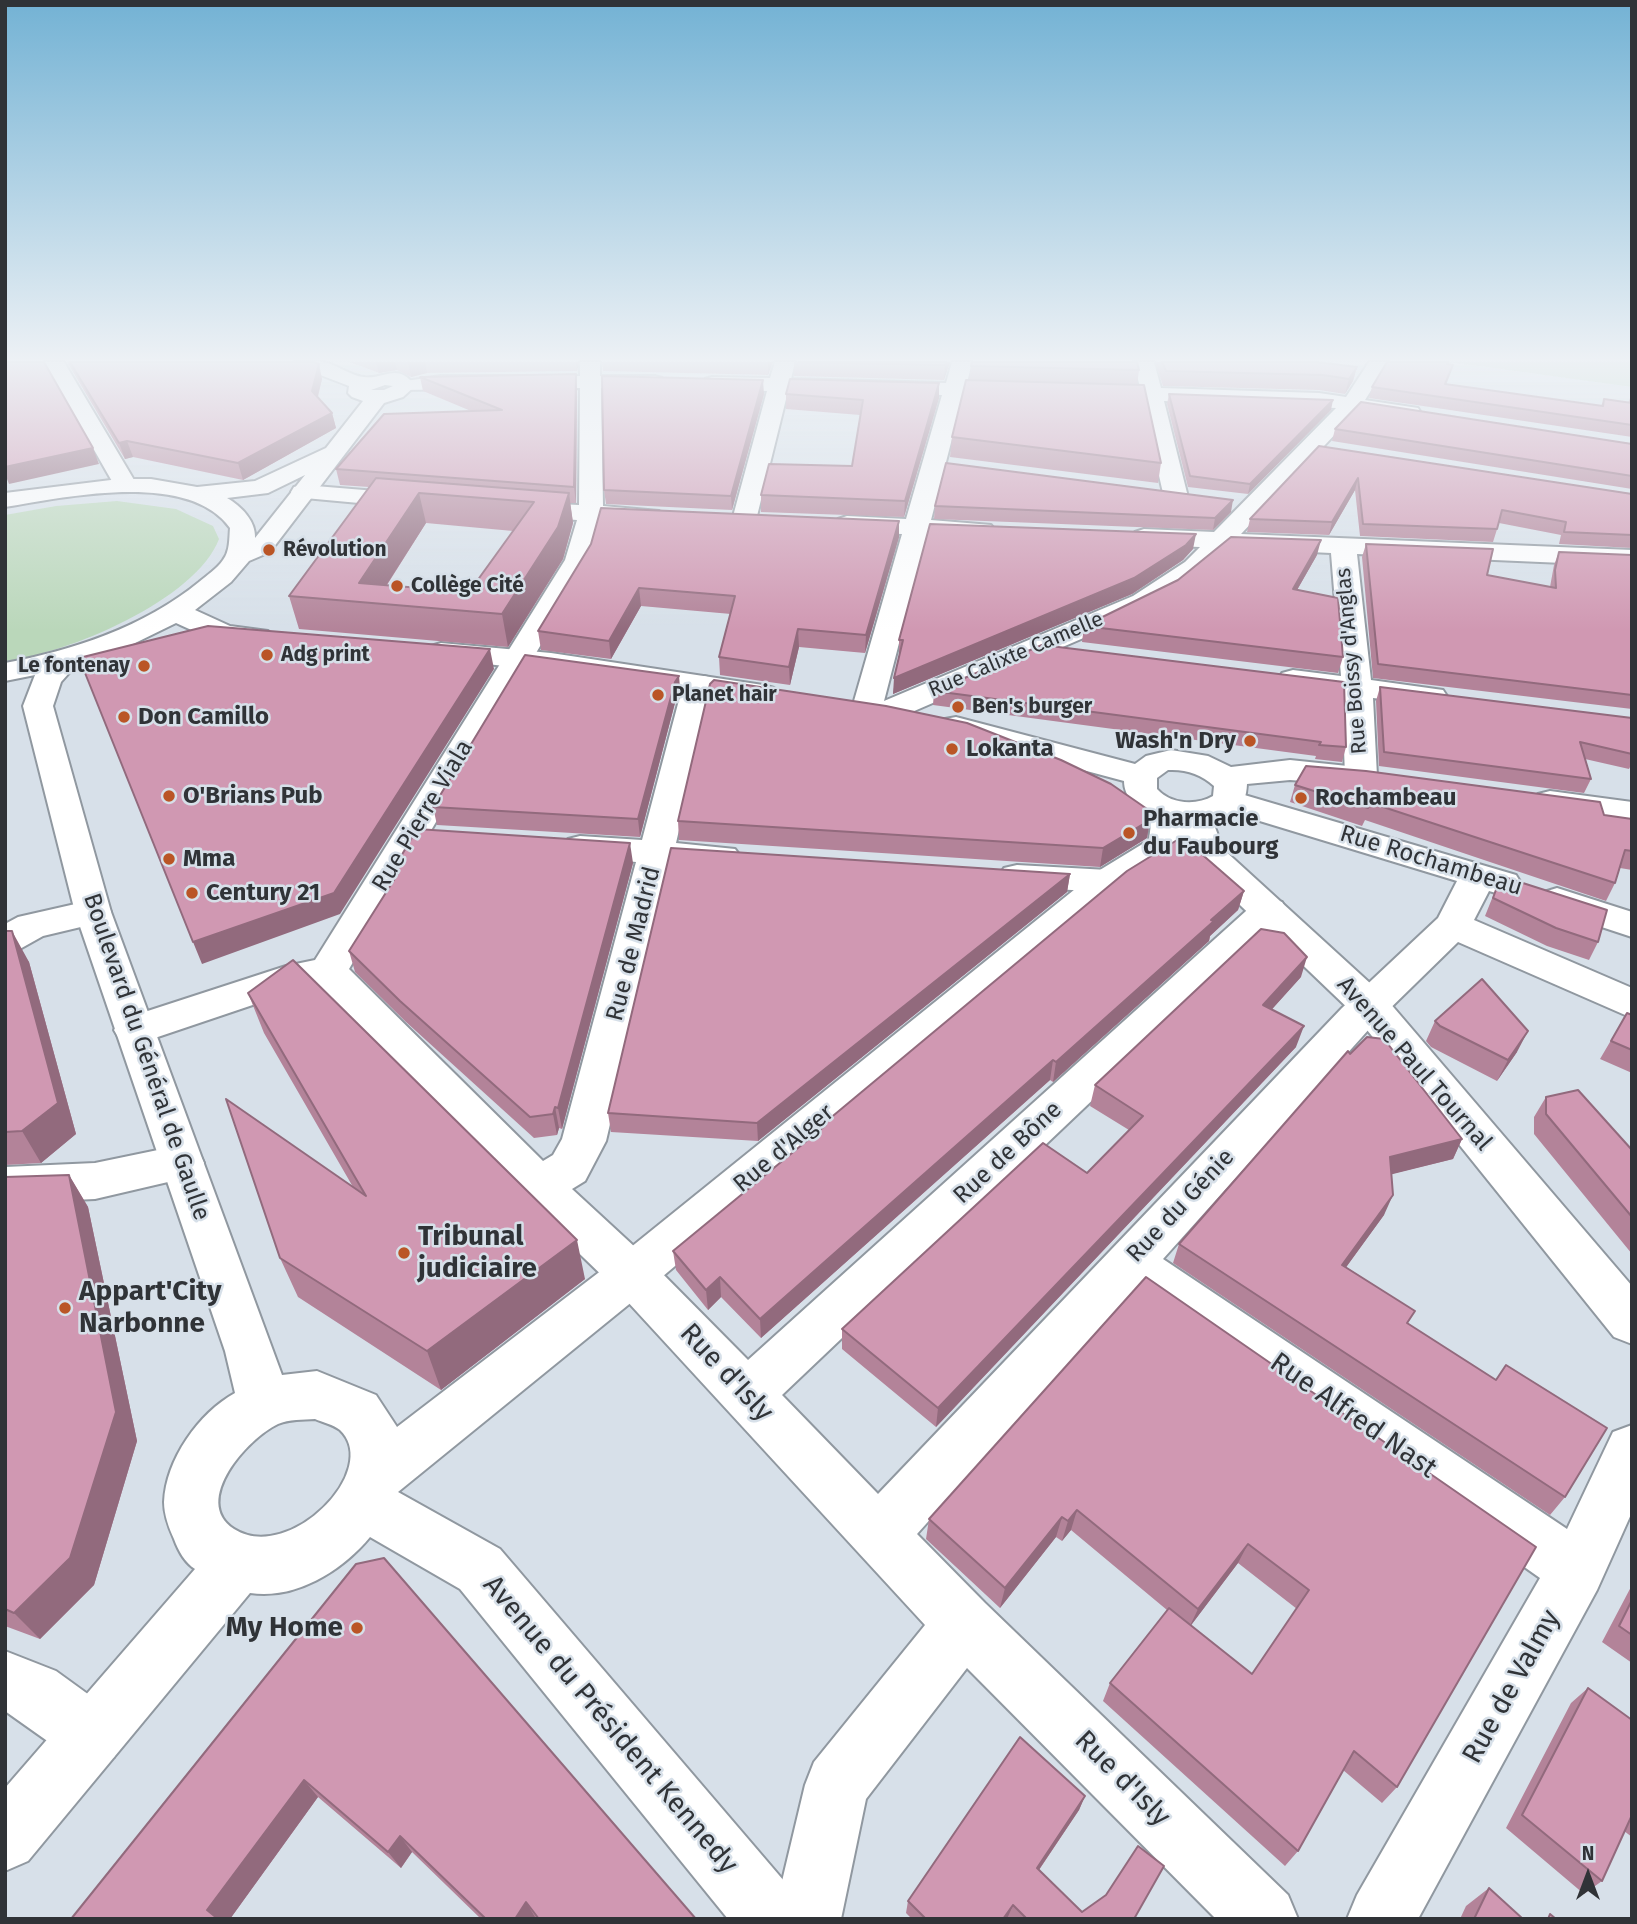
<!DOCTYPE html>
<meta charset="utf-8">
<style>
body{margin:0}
#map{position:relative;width:1637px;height:1924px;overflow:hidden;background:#d7e0e9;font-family:"Fira Sans",sans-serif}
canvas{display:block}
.frame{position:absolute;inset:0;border:7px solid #303337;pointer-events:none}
.north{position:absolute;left:1553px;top:1840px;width:70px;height:70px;-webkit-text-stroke:5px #d7e0e9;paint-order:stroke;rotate:0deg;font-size:19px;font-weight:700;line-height:28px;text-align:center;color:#303337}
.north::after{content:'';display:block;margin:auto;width:24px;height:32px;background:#303337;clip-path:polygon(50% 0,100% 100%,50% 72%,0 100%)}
</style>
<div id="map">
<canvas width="1637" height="1924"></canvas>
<div class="frame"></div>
<div class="north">N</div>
</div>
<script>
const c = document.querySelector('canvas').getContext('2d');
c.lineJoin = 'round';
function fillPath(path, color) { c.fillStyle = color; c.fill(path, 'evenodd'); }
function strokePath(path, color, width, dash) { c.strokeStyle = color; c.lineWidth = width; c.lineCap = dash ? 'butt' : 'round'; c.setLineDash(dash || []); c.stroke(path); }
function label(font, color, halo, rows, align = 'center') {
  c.font = font + ' "Fira Sans",sans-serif'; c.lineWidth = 5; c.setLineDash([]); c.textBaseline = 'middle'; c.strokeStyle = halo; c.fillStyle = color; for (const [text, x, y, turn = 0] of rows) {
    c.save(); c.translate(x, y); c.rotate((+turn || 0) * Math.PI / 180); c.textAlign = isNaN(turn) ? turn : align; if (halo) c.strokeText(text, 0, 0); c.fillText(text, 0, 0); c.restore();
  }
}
const green = new Path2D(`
 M1450 362H1632V387Z
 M117 501 176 509 213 526 219 539C196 600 67 654 5 661V515L56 506Z`);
const street = new Path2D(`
 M44 362H64L137 485 133 490H117Z
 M580 362H600V376H655L662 378 665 382 662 386 655 388H601L603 506 659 511 662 516 659 521 650 523 601 521 591 560 349 969 543 1161 553 1155 562 1139 636 862 568 855 563 847 568 839 580 836 642 840 679 700 693 679 704 676 715 679 719 685 709 700 676 843 735 849 741 857 735 865 723 868 671 864 606 1141 585 1181 572 1189 649 1260 748 1360 1256 902 1269 899 1282 902 1287 911 1282 920 782 1395 878 1494 1342 1008 1438 918 1457 881 1217 808 1212 801 1217 794 1229 791 1241 794 1516 875 1521 883 1516 891 1503 895 1489 891 1474 920 1632 988V1018L1458 942 1370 1028 1163 1259 1567 1529 1613 1432 1632 1425V1512L1597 1590 1418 1919H1347L1357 1895 1540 1578 1134 1292 917 1534 985 1603 1288 1895 1298 1919H1216L967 1668 866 1799 841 1919H773L805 1785 814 1762 925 1625 615 1288 523 1199 326 992 320 987 303 988 134 1045 120 1040 114 1030 120 1020 286 966 315 960 565 560 577 520 518 516 509 514 506 509 509 504 518 502 579 505 580 388 398 390 395 386 398 382 441 376H580Z
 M775 362H795L791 379 946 383 952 362H972L967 383 1015 385 1022 387 1026 391 1022 395 1015 397 963 396 931 520 991 525 995 530 991 535 982 538 927 535 884 701 1133 596 1185 562 1200 547 1144 545 1135 542 1131 537 1135 532 1144 529 1214 532 1336 408 1164 401 1187 493 1184 498 1175 500 1166 498 1163 493 1142 401 1093 399 1086 397 1082 393 1086 389 1093 387 1140 388 1134 362H1154L1161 388 1319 393 1346 397 1369 362H1389L1365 400 1418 408 1421 413 1418 418 1410 420 1357 411 1241 534 1632 550V566L1357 554 1371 680 1443 690 1447 696 1443 702 1432 705 1373 698 1377 776 1373 783 1361 786 1349 783 1345 776 1342 694 1282 685 1278 679 1282 673 1293 670 1341 676 1331 553 1227 548 1203 574 1153 608 898 718C887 720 884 717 874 715 868 714 863 716 856 715L852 708 902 534 847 532 838 529 834 524 838 519 847 516 906 519 942 395 788 391 756 520 753 525 744 527 735 525 732 520 767 391 712 389 705 387 702 383 705 379 712 377 770 378Z
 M303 485 413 494 422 496 425 501 422 506 413 508 294 497 291 492 294 487Z
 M1017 865 1108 870 1121 873 1126 881 1121 889 1108 892 1017 887 1004 884 999 876 1004 868Z
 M1557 888 1632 912V937L1544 908 1539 900 1544 892Z
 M93 900 106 903 111 912 106 921 43 936 18 950 5 954V924L18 917Z
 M182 1145 198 1151 204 1163 198 1175 95 1199 5 1203V1167L95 1163Z
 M5 1651 56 1671 114 1713 123 1735 114 1757 92 1766 70 1757 5 1711Z`);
const secondary = new Path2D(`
 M294 362C302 362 313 360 322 362 337 364 350 376 364 377 383 380 398 361 415 386L403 397 384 403 270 552 249 561 231 582 195 610 230 626 268 631 272 637 268 643C235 651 205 636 176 623L129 646 77 664 61 682 53 706 111 912 282 1375 317 1371 376 1395 397 1427 615 1260 1095 873 1149 840 1152 815C1137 811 1124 797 1124 781L945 733 940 726 945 719 956 717 1135 764 1146 756 1171 750 1208 756 1231 767 1290 760 1367 768 1371 775 1367 782 1355 785 1290 780 1247 784C1246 809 1234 814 1212 819L1223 849 1383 995 1632 1286V1344L1614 1337 1355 1015 1195 862 1184 838 1178 853 1121 889 649 1288 398 1492 500 1549 796 1895 806 1919H728L460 1589 370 1537C342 1571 295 1600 250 1593L28 1861 5 1871V1788L195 1569C185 1563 178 1550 174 1539 169 1528 164 1515 164 1502 166 1459 199 1413 235 1393L225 1351 75 912 23 706 35 675 5 681V663C74 650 144 627 199 582 207 575 217 569 223 560 230 551 229 539 230 528 189 470 66 497 5 507V493L119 479H151L197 487 255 481 326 448 363 401 352 397 348 393 349 386 297 366ZM385 385 393 386 384 390H371ZM305 475 255 538C256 521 241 506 227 498L268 493ZM1168 770C1186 769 1201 774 1214 786L1213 796C1196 806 1170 804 1157 789V778ZM315 1419C322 1422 334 1425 340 1430 382 1470 289 1564 234 1529 191 1501 248 1438 278 1424 289 1419 303 1420 315 1419Z
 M441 643 551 653 763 685 774 688 778 694 774 700 763 703 551 671 431 658 426 652 431 646Z
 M1550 791 1632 802V822L1538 808 1533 801 1538 794Z`);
const wall = new Path2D(`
 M67 362H314L322 379 318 397 332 413 336 428 243 480 133 457 125 459Z
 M350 362H579L577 371 427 373 411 377 397 370 379 373Z
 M602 362H773L768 375 603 371Z
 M794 362H950L944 380 794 376Z
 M1155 362H1316L1357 367 1353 381 1345 394 1319 390 1163 386Z
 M1387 362H1450L1449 364 1453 365 1446 385 1601 406 1604 399 1628 403 1632 393V437L1369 398 1372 387Z
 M971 366 1139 370 1137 385 1161 463 1158 483 950 457 952 437 969 380Z
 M420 377 577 389 576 503H570L573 523 563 559 508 647 299 629 289 596 369 487 340 485 336 469 471 411 423 391ZM426 523 513 531 469 592 387 585Z
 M939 383V398L904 517 761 512V495L852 466 860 415 786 409V394Z
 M764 394 732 510 606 504 604 490Z
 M1169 394 1331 410 1248 494 1188 487 1167 404Z
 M1335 429 1632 444V489L1332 441Z
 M1319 446 1632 494V548L1559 544 1561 535 1499 523 1493 542 1360 536 1355 490 1329 535 1247 532 1250 519Z
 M935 506 1231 512 1213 530 934 519Z
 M899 521V537L865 653 799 647 790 685 720 675 719 657 731 614 641 606 611 659 541 650 538 631 591 544Z
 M1366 544 1487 575 1550 587 1554 565 1559 552 1632 555V709L1373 678 1362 557Z
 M1193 549 1183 560 1132 594 893 694 899 656V640Z
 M1317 555 1297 590 1343 657 1338 673 1082 642 1084 626Z
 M1042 645 1346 747 1342 762 1315 759 1316 756 933 705 934 691Z
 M679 676 680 693 676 699 640 837 437 825 433 807Z
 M1380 687 1632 718V763L1629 769 1585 759 1591 779 1584 793 1379 766 1376 701Z
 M1295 785 1604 815 1632 819V870L1620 868 1615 883 1606 901 1365 820 1362 826 1290 802Z
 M1150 820 1147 838 1100 867 679 840 678 821Z
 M633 863 562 1129 559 1128 557 1135 534 1138 406 1022 355 972 349 951Z
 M1070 874 1067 892 758 1141 611 1132 608 1113Z
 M1501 876 1598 942 1589 960 1547 946 1485 916Z
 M1244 891 1238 910 1210 936 1209 941 1053 1082 1050 1080 761 1338 721 1297 708 1310 676 1270 673 1251 822 1128V1125Z
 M5 931 29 962 76 1134 41 1163 5 1165Z
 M1301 977 1271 1010 1296 1047 936 1427 842 1349V1329L1087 1173 1129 1130 1090 1106 1095 1085Z
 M248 993 585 1279 441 1390 298 1297 280 1258 353 1187 264 1033Z
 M1627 1013 1632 1015V1073L1600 1059Z
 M1435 1021 1517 1052 1497 1081 1431 1047 1426 1041Z
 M1350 1054 1462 1139 1453 1159 1391 1174 1384 1215 1346 1267 1415 1311 1408 1323 1565 1497 1550 1515 1173 1263 1179 1244Z
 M1546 1097 1632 1150V1254L1534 1134V1117Z
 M69 1175 88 1207 137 1441 94 1585 40 1639 5 1626V1177Z
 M1146 1277 1536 1547 1397 1787 1382 1803 1343 1770 1298 1851 1285 1866 1103 1701 1110 1683 1167 1610 1071 1530 1062 1541 1056 1537 1000 1608 926 1539 929 1519ZM1238 1563 1297 1609 1252 1674 1191 1625Z
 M356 1564 696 1919H536L535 1917 534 1919H481L412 1852 401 1868 318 1797 230 1919Z
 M1632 1585V1663L1602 1642Z
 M1588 1688 1632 1720V1837L1624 1831 1602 1881 1584 1894 1506 1828 1571 1703Z
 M1085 1796 1079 1810 1039 1870 1082 1912 1134 1919H1010L1008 1917 1007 1919H912L906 1913 908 1901Z
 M1489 1888 1523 1919H1460L1466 1906Z`);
const shadedWall = new Path2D(`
 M376 362H395L397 370 379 373Z
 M408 362H425L427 373 411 377Z
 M576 362H579L577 371Z
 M768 362H773L768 375Z
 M946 362H950L944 380 945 365Z
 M319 364 322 379 315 406 312 391Z
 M1357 367 1353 381 1345 394 1349 379Z
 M576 374 577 389 576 503 574 487Z
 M763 380 764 394 732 510 731 496Z
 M939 383V398L904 517 905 501Z
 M1333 400 1331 410 1248 494 1250 484Z
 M332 413 336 428 243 480 238 463Z
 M127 441 133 457 125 459 119 443Z
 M93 448 99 464 9 484 5 474V467Z
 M1358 478 1355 490 1329 535 1332 522Z
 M419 493 426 523 375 603 359 583Z
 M569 493 573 523 563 559 508 647 502 614Z
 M1233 500 1231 512 1213 530 1215 518Z
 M899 521V537L865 653 866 635Z
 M1196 534 1193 549 1183 560 1132 594 893 694 894 678Z
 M1321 540 1317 555 1289 604 1293 589Z
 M639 588 641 606 611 659 609 641Z
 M798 629 799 647 790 685 789 667Z
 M490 649 494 669 340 914 202 964 193 942Z
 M679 676 680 693 676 699 640 837 638 819 675 682Z
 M1150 820 1147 838 1100 867 1103 848Z
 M630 843 633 863 562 1129 558 1108Z
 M399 872 395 895 390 875Z
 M1070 874 1067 892 758 1141 757 1123Z
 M1244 891 1238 910 1210 936 1209 941 1053 1082 1056 1062Z
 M12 931 29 962 76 1134 41 1163 22 1131Z
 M1307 957 1301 977 1257 1026 1263 1005Z
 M1304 1026 1296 1047 936 1427 938 1408Z
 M1528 1031 1517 1052 1497 1081 1508 1060Z
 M1053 1060 1050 1080 761 1338 760 1319Z
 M555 1107 559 1128 557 1135 553 1114Z
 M1462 1139 1453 1159 1381 1177 1390 1157Z
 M69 1175 88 1207 137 1441 94 1585 40 1639 14 1613Z
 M1393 1195 1384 1215 1334 1284 1342 1265Z
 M577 1240 585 1279 441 1390 427 1351Z
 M720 1277 721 1297 708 1310 706 1290Z
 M1077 1510 1071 1530 1062 1541 1068 1521Z
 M1062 1517 1056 1537 1000 1608 1005 1588Z
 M1248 1544 1238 1563 1189 1628 1198 1609Z
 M304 1780 318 1797 230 1919H218L207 1910Z
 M1085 1796 1079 1810 1032 1880 1037 1868Z
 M400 1836 412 1852 401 1868 388 1852Z
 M526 1902 535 1917 534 1919H515Z
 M1013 1905 1007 1919H1003Z`);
const building = new Path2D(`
 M5 362H44L93 448 5 467Z
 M70 362H314L319 364 312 391 332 413 238 463 127 441 119 443Z
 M799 362H946L945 365Z
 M972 362H1137L1139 370 971 366Z
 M1162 362H1316L1357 367 1349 379 1323 375 1166 371Z
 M1387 362H1448L1447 364 1453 365 1445 384 1603 406 1604 399 1632 403V425L1372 387Z
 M576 374 574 487 336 469 384 414 502 410 420 377Z
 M602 376 763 380 731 496 604 490Z
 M790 379 939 383 905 501 761 495 769 464 852 466 863 400 786 394Z
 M966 380 1144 385 1161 463 952 437Z
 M1169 394 1333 400 1250 484 1190 476Z
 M1361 402 1632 444V476L1335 429Z
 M1319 446 1632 494V535L1564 532 1566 522 1502 510 1497 529 1363 524 1358 478 1332 522 1250 519Z
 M946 463 1233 500 1215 518 935 506Z
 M376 478 569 493 558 527 502 614 289 596ZM419 493 534 502 469 592 359 583Z
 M601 508 899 521 866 635 798 629 789 667 719 657 735 596 639 588 609 641 538 631 591 544Z
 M930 524 1196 534 1186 545 1134 578 894 678 903 640H899Z
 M1231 537 1321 540 1293 589 1338 598 1343 657 1084 626 1178 580Z
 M1366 544 1493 549 1487 575 1556 588 1555 570 1559 552 1632 555V695L1378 664Z
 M208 626 490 649 334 893 193 942 79 658Z
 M1042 645 1344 682 1346 747 1319 745 1321 742 934 691Z
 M525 655 679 676 675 682 638 819 433 807Z
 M714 680 886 706 967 723 1061 760 1111 784 1150 811V820L1103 848 678 821 710 684Z
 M1380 687 1632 718V754L1580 742 1591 779 1384 752Z
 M1306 766 1366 771 1600 802 1604 815 1632 819V851L1625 850 1615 883 1371 803 1368 808 1295 785Z
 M417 829 630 843 558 1108 555 1107 553 1114 530 1117 400 1001 349 951 399 872 390 875Z
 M1182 837 1244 891 1211 920 1214 921 1056 1062 1053 1060 760 1319 720 1277 706 1290 673 1251 826 1125H822L1127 871Z
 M671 848 1070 874 757 1123 608 1113Z
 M1501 876 1607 910 1598 942 1556 928 1493 898Z
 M1261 929 1284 933 1307 957 1263 1005 1304 1026 938 1408 842 1329 1043 1143 1087 1173 1143 1116 1095 1085Z
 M5 931H12L58 1103 22 1131 5 1132Z
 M293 960 577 1240 427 1351 280 1258 226 1099 366 1196 248 993Z
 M1482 979 1528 1031 1508 1060 1440 1026 1435 1021Z
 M1627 1013 1632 1015V1050L1611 1041Z
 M1367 1037 1384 1039 1462 1139 1390 1157 1393 1195 1342 1265 1415 1311 1407 1323 1496 1380 1506 1365 1607 1428 1565 1497 1179 1244 1348 1051 1350 1054Z
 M1578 1090 1632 1150V1217L1546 1114V1097Z
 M69 1175 116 1412 70 1558 14 1613 5 1609V1177Z
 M1146 1277 1536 1547 1397 1787 1354 1751 1298 1851 1110 1683 1169 1608 1252 1674 1309 1590 1248 1544 1198 1609 1077 1510 1068 1521 1062 1517 1005 1588 929 1519Z
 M384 1558 696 1919H539L526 1902 515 1919H486L400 1836 388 1852 304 1780 207 1910 218 1919H71L356 1564Z
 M1632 1600V1635L1619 1626Z
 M1588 1688 1632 1720V1815L1602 1881 1522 1815Z
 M1020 1737 1085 1796 1037 1868 1082 1912 1106 1895 1138 1846 1164 1866 1134 1919H1027L1013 1905 1003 1919H926L908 1901Z
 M1489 1888 1523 1919H1474Z
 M1550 1914 1556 1919H1548Z`);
const markers = [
 [269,550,7,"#ba5526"],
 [397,586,7,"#ba5526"],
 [267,655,7,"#ba5526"],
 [144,666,7,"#ba5526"],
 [658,695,7,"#ba5526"],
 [958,707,7,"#ba5526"],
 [124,717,7,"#ba5526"],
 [1250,741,7,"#ba5526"],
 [952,749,7,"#ba5526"],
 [169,796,7,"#ba5526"],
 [1301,798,7,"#ba5526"],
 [1129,833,7,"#ba5526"],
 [169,859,7,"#ba5526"],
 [192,893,7,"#ba5526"],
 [404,1253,7,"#ba5526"],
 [65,1308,7,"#ba5526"],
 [357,1628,7,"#ba5526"]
];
const farPoinames = [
 ["Révolution",283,550],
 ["Collège Cité",411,586],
 ["Adg print",281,655],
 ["Le fontenay",130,666,"right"],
 ["Planet hair",672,695],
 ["Ben's burger",972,707]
];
const farStreetnames = [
 ["Rue Calixte Camelle",1016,655,-23],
 ["Rue Boissy d'Anglas",1352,661,-95]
];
const poiNames = [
 ["Don Camillo",138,717],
 ["Wash'n Dry",1236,741,"right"],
 ["Lokanta",966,749],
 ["O'Brians Pub",183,796],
 ["Rochambeau",1315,798],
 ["Pharmacie",1143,819],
 ["du Faubourg",1143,847],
 ["Mma",183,859],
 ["Century 21",206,893]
];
const streetNames = [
 ["Rue Pierre Viala",423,816,-59],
 ["Rue Rochambeau",1431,861,17],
 ["Rue de Madrid",634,944,-76],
 ["Boulevard du Général de Gaulle",146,1057,71],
 ["Avenue Paul Tournal",1414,1064,49],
 ["Rue d'Alger",784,1149,-40],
 ["Rue de Bône",1008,1153,-43],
 ["Rue du Génie",1181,1206,-47]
];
const nearPoinames = [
 ["Tribunal",418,1237],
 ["judiciaire",418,1269],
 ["Appart'City",79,1292],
 ["Narbonne",79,1324],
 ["My Home",343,1628,"right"]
];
const nearStreetnames = [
 ["Rue d'Isly",726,1373,47],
 ["Rue Alfred Nast",1353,1416,35],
 ["Rue de Valmy",1512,1687,-61],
 ["Avenue du Président Kennedy",610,1725,50],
 ["Rue d'Isly",1122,1779,45]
];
fillPath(green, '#bad7ba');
strokePath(street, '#9098a0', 4);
strokePath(secondary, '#9098a0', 4);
fillPath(street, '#fff');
fillPath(secondary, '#fff');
fillPath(wall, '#b38399');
fillPath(shadedWall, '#926a7d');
fillPath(building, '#d098b2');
strokePath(building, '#926a7d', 2);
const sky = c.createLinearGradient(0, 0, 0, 631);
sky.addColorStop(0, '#73b2d4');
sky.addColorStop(0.57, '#edf1f5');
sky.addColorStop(1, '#edf1f500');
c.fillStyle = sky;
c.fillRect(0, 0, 1637, 631);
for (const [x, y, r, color] of markers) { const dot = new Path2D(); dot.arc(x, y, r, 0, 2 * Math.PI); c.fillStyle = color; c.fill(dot); strokePath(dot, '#d7e0e9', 2.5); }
label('bold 21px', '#303337', '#d7e0e9', farPoinames, 'left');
label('21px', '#303337', '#d7e0e9', farStreetnames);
label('bold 24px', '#303337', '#d7e0e9', poiNames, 'left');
label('24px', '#303337', '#d7e0e9', streetNames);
label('bold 28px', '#303337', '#d7e0e9', nearPoinames, 'left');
label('28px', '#303337', '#d7e0e9', nearStreetnames);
</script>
